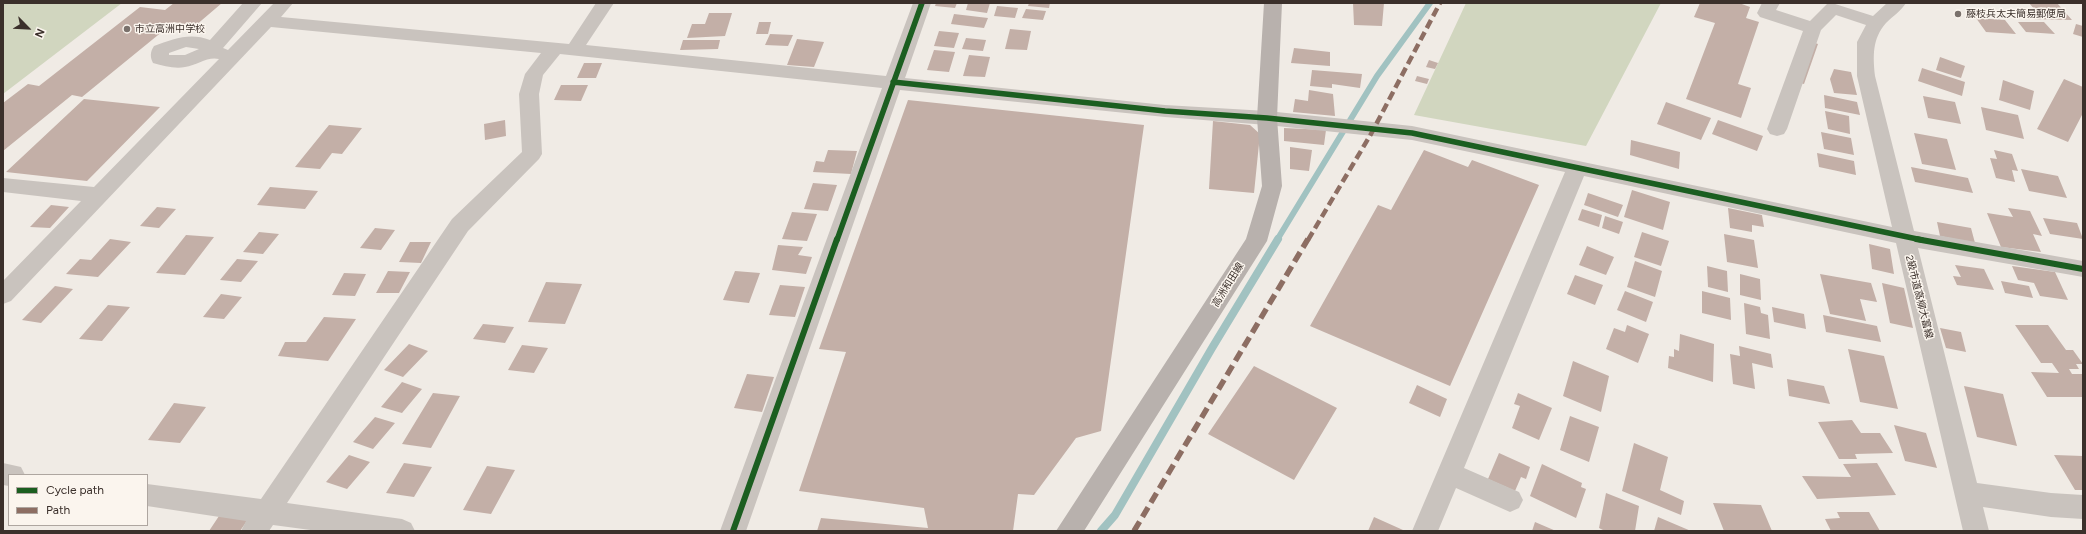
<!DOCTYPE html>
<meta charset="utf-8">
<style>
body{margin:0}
#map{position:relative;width:2086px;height:534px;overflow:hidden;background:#f0ebe5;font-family:Figtree,sans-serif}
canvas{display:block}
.frame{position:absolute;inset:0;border:4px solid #3b302b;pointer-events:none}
.legend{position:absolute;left:8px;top:474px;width:140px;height:52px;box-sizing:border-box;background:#fbf5ee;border:1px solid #aea6a0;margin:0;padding:5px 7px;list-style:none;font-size:12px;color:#3b302b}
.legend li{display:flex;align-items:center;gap:8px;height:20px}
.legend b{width:20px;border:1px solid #aea6a0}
.north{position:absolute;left:8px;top:8px;width:40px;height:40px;-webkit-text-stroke:3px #fbf5ee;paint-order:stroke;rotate:114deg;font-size:11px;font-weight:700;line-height:16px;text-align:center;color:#3b302b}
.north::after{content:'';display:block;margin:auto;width:14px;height:18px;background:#3b302b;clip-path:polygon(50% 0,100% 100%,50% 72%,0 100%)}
</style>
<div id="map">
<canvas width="2086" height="534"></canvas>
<div class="frame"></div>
<ul class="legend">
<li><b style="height:5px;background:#1b5e20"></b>Cycle path</li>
<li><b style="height:5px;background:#8d6e63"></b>Path</li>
</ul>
<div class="north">N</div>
</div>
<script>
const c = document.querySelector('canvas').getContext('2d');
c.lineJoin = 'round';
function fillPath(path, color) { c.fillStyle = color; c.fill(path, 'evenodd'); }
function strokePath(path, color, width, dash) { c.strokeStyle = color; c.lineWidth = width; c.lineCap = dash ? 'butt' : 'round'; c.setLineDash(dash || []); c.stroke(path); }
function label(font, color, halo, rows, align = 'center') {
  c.font = font + ' Figtree,"Noto Sans JP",sans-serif'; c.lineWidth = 3; c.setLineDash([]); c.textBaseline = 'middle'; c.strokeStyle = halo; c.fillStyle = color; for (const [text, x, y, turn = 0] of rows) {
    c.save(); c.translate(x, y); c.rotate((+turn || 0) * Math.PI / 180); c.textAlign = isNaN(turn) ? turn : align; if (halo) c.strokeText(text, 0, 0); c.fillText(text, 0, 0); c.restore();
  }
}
const green = new Path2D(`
 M3 3H122L3 94Z
 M1466 3H1661L1586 146 1414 115Z`);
const streamFar1 = new Path2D(`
 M1277 240 1377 76 1430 3`);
const stream = new Path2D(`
 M1101 531 1115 515 1212 348 1278 239`);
const building = new Path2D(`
 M174 3H222L195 26 174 22 82 97 72 95 3 151V103L28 84 39 86 140 7 165 10Z
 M936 3H957L955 8 935 6Z
 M968 3H990L987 13 966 10Z
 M1029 3H1050L1049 8 1028 6Z
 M1353 3H1384L1382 26 1354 25Z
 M1700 3H1739L1750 7 1746 18 1759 22 1738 84 1751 88 1741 118 1686 99 1715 23 1694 17Z
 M2029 3H2057L2072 20 2030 19 2022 10H2035Z
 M997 6 1018 8 1015 18 994 16Z
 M1026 9 1046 11 1043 20 1022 18Z
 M709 13H732L725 36 687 38 692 24H705Z
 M954 14 988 18 984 28 951 24Z
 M1976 18 2005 20 2016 34 1986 32Z
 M759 22H771L768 34H756Z
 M2018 22H2044L2055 34 2026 32Z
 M2076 24 2083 26V37L2073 34Z
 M1010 29 1031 31 1027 50 1005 49Z
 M939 31 959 33 954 48 934 46Z
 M770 34 793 35 788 46 765 45Z
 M966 38 986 40 983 51 962 49Z
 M797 39 824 42 814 67 787 65Z
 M683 40H720L718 49 680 50Z
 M1815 43 1818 44 1804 84 1796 82Z
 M1294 48 1330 52V66L1291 63Z
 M934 50 955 52 949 72 927 70Z
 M969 55 990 57 985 77 963 76Z
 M1940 57 1965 66 1961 78 1936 70Z
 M1429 60 1438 63 1435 69 1426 67Z
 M584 63H602L596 78H577Z
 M1922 68 1965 82 1962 96 1918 81Z
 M1834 69 1851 72 1857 95 1834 93 1830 79Z
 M1312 70 1362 74 1360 88 1332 84V88L1310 86Z
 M1417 76 1429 79 1427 84 1415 81Z
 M2064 79 2083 87V113L2068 142 2037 129Z
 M2003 80 2034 91 2030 110 1999 100Z
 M561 85H588L581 101 554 100Z
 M1309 90 1333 94 1335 116 1293 112 1295 99 1308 101Z
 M1824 95 1857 102 1860 115 1825 108Z
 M1923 96 1955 102 1961 124 1928 118Z
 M84 99 160 107 87 181 6 172Z
 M908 100 1144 125 1101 431 1076 438 1034 495 1018 494 1013 531H817L821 518 928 528 924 508 799 491 846 352 819 349Z
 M1666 102 1711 118 1701 140 1657 124Z
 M1981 107 2018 115 2024 139 1986 130Z
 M1825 111 1849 116 1850 134 1828 129Z
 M505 120 506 136 485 140 484 124Z
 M1718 120 1763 136 1757 151 1712 134Z
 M1213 121 1250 125 1260 134 1254 193 1209 189Z
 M329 125 362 128 342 154 332 153 320 169 295 167Z
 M1284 128 1326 130 1324 145 1284 141Z
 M1821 132 1851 138 1854 155 1824 149Z
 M1914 133 1947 139 1956 170 1922 164Z
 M1631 140 1680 152 1679 169 1630 155Z
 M1290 147 1312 150 1309 171 1290 169Z
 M828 150 857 151 851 174 813 172 816 161 824 162Z
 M1424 150 1468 167 1472 160 1539 185 1450 386 1310 326 1378 205 1391 210Z
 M1994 150 2012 154 2018 171 2012 170 2015 182 1996 178 1990 158 1997 159Z
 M1817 153 1854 161 1856 175 1819 167Z
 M1911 167 1968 178 1973 193 1915 182Z
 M2021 169 2058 176 2067 198 2029 191Z
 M813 183 837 185 828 211 804 209Z
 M270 187 318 191 305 209 257 205Z
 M1632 190 1670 202 1663 230 1624 217Z
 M1588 193 1623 205 1618 217 1584 205Z
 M51 205 69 207 50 228 30 227Z
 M157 207 176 209 159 228 140 226Z
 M1728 208 1762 215 1764 227 1752 225V232L1730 228Z
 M2008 208 2030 211 2042 236 2033 234 2041 252 2001 247 1987 213 2013 217Z
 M1582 209 1602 215 1599 227 1578 220Z
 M792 212 817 214 807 241 782 239Z
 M1605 216 1623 222 1619 234 1602 228Z
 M2043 218 2077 223 2083 239 2050 234Z
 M1937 222 1971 228 1975 243 1940 236Z
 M375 228 395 230 381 250 360 248Z
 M259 232 279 234 263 254 243 252Z
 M1642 232 1669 241 1661 266 1634 257Z
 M1724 234 1754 240 1758 268 1727 262Z
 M186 235 214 237 185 275 156 273Z
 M110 239 131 242 98 277 66 274 80 259 91 260Z
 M410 242H431L421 263 399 262Z
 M1869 244 1890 249 1894 274 1872 269Z
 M778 245 803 247 798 255 812 257 806 274 772 270Z
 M1587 246 1614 257 1606 275 1579 265Z
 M237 259 258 261 241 282 220 280Z
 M1635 261 1662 271 1655 297 1627 287Z
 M1955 265 1984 269 1994 290 1957 285 1953 276 1961 277Z
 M1707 266 1727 271 1728 292 1708 287Z
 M2012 266 2055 272 2068 300 2040 296 2034 283 2018 280Z
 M388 271 410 272 399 293H376Z
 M735 271 760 273 749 303 723 300Z
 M344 273 366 274 355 296 332 295Z
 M1740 274 1760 279 1761 300 1740 295Z
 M1820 274 1871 283 1877 302 1860 299 1866 321 1830 314Z
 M1575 275 1603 285 1595 305 1567 294Z
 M2001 281 2029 286 2033 298 2005 293Z
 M546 282 582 284 565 324 528 322Z
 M1882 283 1904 288 1913 328 1890 323Z
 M780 285 805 287 795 317 769 315Z
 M55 286 73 289 41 323 22 320Z
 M1625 291 1653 302 1646 322 1617 310Z
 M1702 291 1730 298 1731 320 1702 313Z
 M221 294 242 297 224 319 203 317Z
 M1744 303 1760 307 1761 313 1768 315 1770 339 1746 334Z
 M108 305 130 307 102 341 79 339Z
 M1772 307 1804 314 1806 329 1774 322Z
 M1823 315 1877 326 1881 342 1826 332Z
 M324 317 356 319 328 361 278 356 285 342H306Z
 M483 324 514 327 505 343 473 339Z
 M1627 325 1649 334 1638 363 1606 349 1614 328 1625 332Z
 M2015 325H2048L2066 350H2073L2083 364H2076L2079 369H2069L2072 374H2083V397H2047L2031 372 2059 373 2052 363H2041Z
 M1940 328 1961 332 1966 352 1946 348Z
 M1680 334 1714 344 1713 382 1668 368 1669 356 1674 357V349L1679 351Z
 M409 344 428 351 403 377 384 370Z
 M522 345 548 348 534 373 508 370Z
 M1739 346 1771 354 1773 368 1752 363 1755 389 1733 384 1730 354 1740 356Z
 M1848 349 1884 356 1898 409 1860 402Z
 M1573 361 1609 376 1601 412 1563 396Z
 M1254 366 1337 408 1294 480 1208 434Z
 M747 374 774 377 762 412 734 408Z
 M1787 379 1824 386 1830 404 1789 396Z
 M402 382 422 389 402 413 381 407Z
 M1417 385 1447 399 1440 417 1409 403Z
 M1964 386 2003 394 2017 446 1977 437Z
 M433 393 460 396 431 448 402 444Z
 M1518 393 1552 408 1539 440 1512 428 1520 406 1514 404Z
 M174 403 206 407 180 443 148 440Z
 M1570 416 1599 427 1589 462 1560 450Z
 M375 417 395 423 373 449 353 442Z
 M1852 420 1861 433H1880L1893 453 1855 454 1857 459H1839L1818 422Z
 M1894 425 1926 433 1937 468 1905 461Z
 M1634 443 1668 457 1660 490 1684 501 1681 515 1622 491Z
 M1499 453 1530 467 1526 479 1521 477 1515 491 1488 479Z
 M349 455 370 462 347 489 326 482Z
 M2054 455 2083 456V490H2075Z
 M404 463 432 467 414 497 386 493Z
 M1877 463 1896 495 1817 499 1802 476 1851 477 1843 464Z
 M1542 464 1582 483 1581 487 1586 489 1576 518 1530 496Z
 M487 466 515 470 491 514 463 510Z
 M1606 493 1639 506 1635 531H1605L1599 528Z
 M1713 503 1761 505 1772 531H1724Z
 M1837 512H1869L1880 531H1831L1825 519 1840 518Z
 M221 513 249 518 240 531H209Z
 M1374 517 1403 530 1402 531H1368Z
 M1658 517 1691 531H1654Z
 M1535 522 1556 531H1532Z`);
const minor = new Path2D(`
 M243 3H262L223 48 228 50 274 3H293L281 17 569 44 596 3H614L586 45 886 76 913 3H931L905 78 1165 105 1267 111 1412 126 1892 227 1857 76V42L1866 25 1836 15 1821 30 1787 129 1784 134 1777 136 1770 134 1767 129 1803 31 1760 17 1757 13 1762 3H1780L1776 10 1810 21 1827 4 1832 3 1873 16 1887 3H1906C1901 11 1893 16 1886 23 1872 39 1873 56 1875 76L1914 231 2083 261V277L1918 248 1977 483 2051 493 2083 495V519L2051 517 1983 507 1989 531H1963L1896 243 1584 176 1464 468 1519 492 1523 500 1519 508 1510 512 1456 488 1438 531H1412L1565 172 1412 140 1267 125 1165 117 900 90 746 531H720L882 88 560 54 543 75 539 94 542 154 539 159 468 231 287 503 402 519 411 523 415 531H318L273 525 269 531H241L246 521 147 506V484L261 499 452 219 522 152 519 94 525 74 541 53 271 27 11 301 3 304V281L81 201 3 192V178L94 187 219 59C208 56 197 65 185 67 175 69 164 66 153 63 150 57 150 52 154 46 173 39 190 32 210 40ZM186 47 199 49 185 55H169V53Z
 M3 463 21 467 25 475H9V486L3 485Z`);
const major = new Path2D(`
 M1264 3H1282L1277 118 1282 186 1267 241 1084 531H1056L1246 239 1262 186 1257 118Z`);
const quietFar1 = new Path2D(`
 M1308 240 1371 134 1440 3`);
const quiet = new Path2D(`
 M1134 531 1308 239`);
const cyclewayFar1 = new Path2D(`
 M893 82 1165 111 1267 118 1412 133 1922 240
 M837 240 922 3`);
const cycleway = new Path2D(`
 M1916 239 2083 269
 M733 531 837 239`);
const markers = [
 [1958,14,4,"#7a716c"],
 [127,29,4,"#7a716c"]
];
const poiNames = [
 ["藤枝兵太夫簡易郵便局",1966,14],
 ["市立高洲中学校",135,29]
];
const streetNames = [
 ["高洲和田線",1228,285,-58],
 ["2級市道高柳大富線",1919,297,76]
];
fillPath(green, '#d1d6bf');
strokePath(streamFar1, '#a1c2c1', 6);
strokePath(stream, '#a1c2c1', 8);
fillPath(building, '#c3afa7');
fillPath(minor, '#c9c3be');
fillPath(major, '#b8b1ad');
strokePath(quietFar1, '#8d6e63', 4.5, [9, 4.5]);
strokePath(quiet, '#8d6e63', 5.5, [11, 5.5]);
strokePath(cyclewayFar1, '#1b5e20', 5.5);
strokePath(cycleway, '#1b5e20', 6);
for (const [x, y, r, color] of markers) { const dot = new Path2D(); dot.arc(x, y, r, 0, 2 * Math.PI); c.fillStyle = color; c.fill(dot); strokePath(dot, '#fbf5ee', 1.5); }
label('10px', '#3b302b', '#fbf5ee', poiNames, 'left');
label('10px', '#3b302b', '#fbf5ee', streetNames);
</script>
